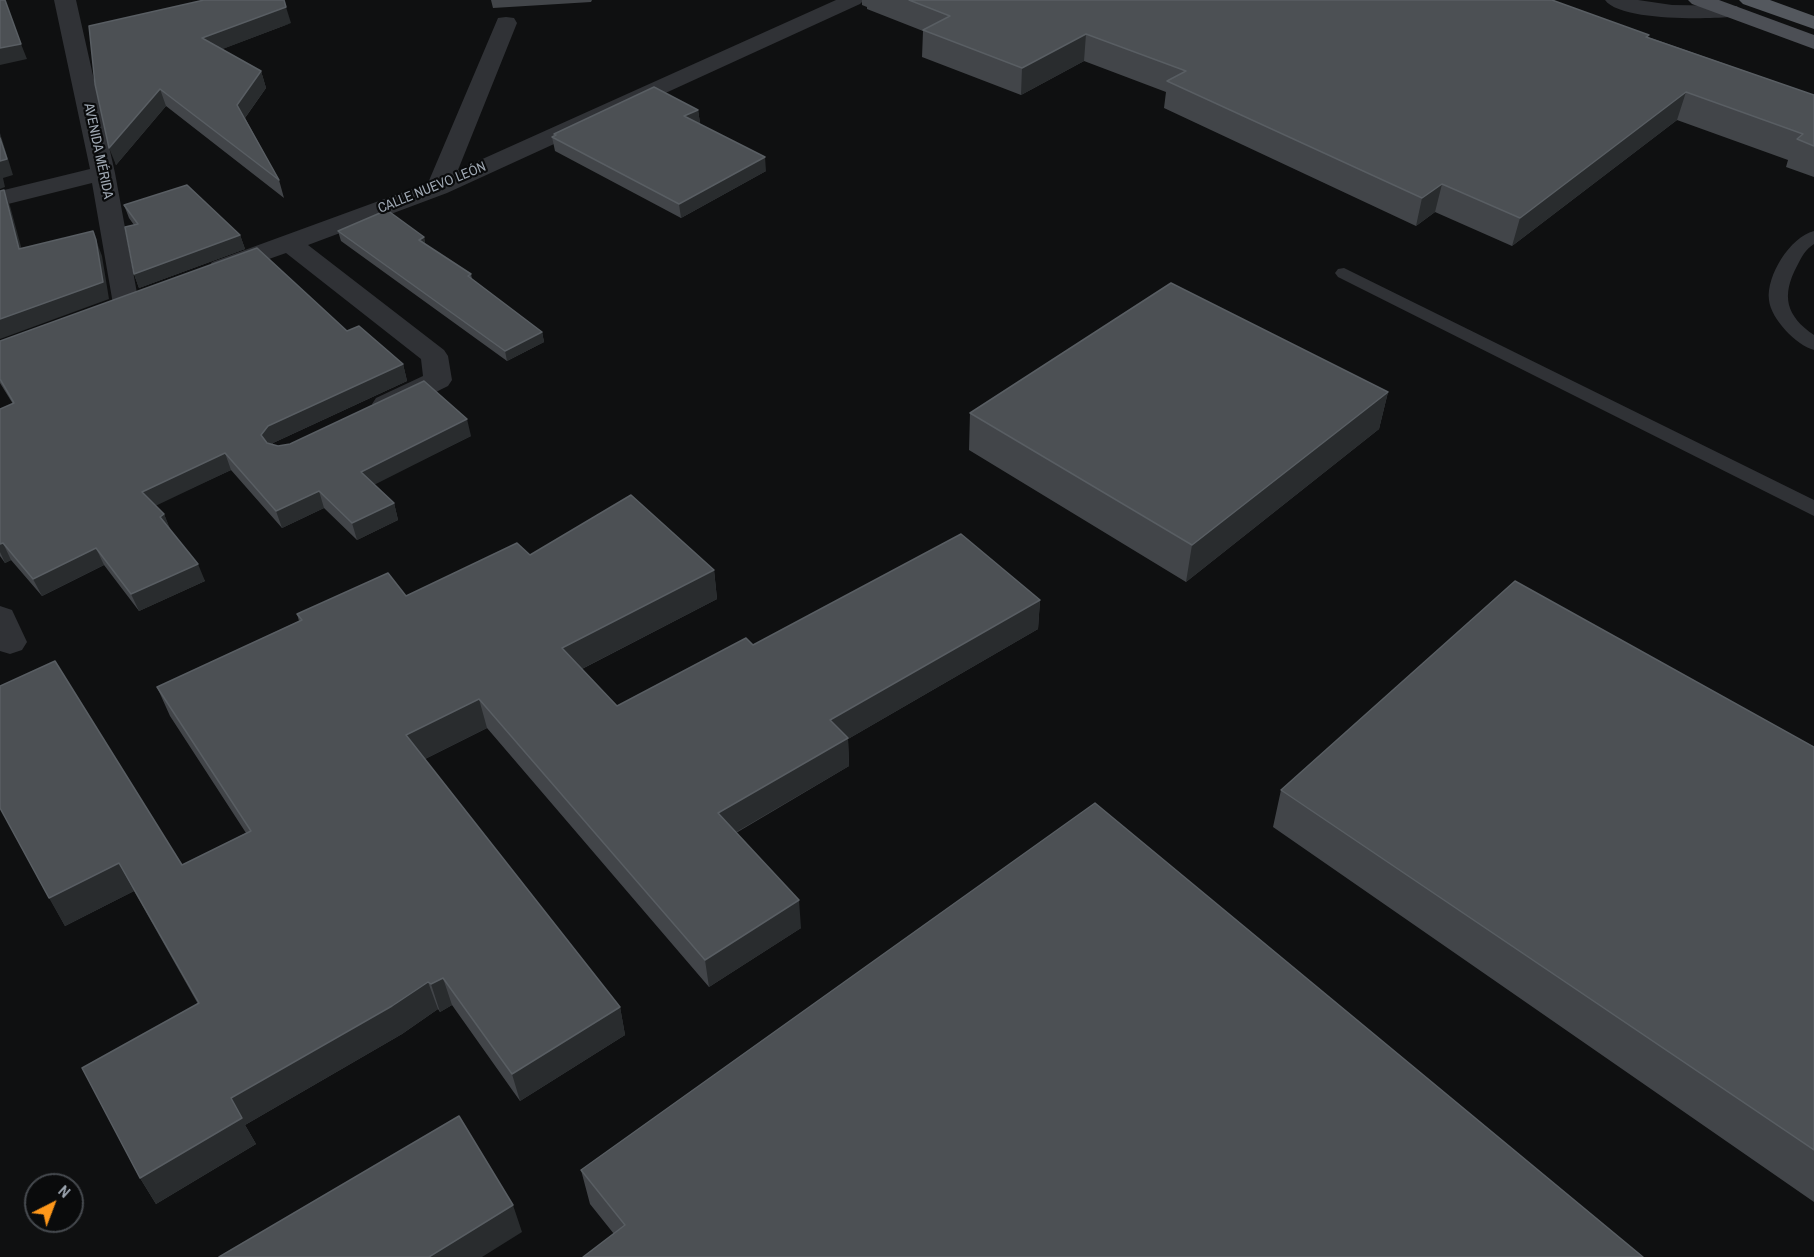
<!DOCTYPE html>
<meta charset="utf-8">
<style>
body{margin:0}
#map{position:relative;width:1814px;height:1257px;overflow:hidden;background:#0f1011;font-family:"Archivo Narrow",sans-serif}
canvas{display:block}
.north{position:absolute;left:24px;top:1173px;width:60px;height:60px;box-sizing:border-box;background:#0a0b0c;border:2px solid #464a4f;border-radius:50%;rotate:42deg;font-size:16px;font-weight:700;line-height:24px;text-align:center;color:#9fa8b3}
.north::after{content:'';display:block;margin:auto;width:21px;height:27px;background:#fe971a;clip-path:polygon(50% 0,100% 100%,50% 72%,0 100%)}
</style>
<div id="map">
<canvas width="1814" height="1257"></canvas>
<div class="north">N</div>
</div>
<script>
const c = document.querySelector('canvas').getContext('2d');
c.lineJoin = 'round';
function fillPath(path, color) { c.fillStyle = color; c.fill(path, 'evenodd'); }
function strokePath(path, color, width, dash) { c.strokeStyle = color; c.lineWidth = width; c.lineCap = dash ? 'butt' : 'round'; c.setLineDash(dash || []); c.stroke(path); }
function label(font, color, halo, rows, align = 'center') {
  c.font = font + ' "Archivo Narrow",sans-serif'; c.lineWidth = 4.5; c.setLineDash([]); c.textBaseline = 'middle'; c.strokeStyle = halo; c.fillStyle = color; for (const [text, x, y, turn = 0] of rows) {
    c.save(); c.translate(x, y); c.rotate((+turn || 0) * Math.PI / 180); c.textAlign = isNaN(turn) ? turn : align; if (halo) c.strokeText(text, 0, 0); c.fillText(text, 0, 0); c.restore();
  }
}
const service = new Path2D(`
 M1814 231V244C1805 250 1802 256 1797 266 1781 296 1786 316 1814 335V350C1796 345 1771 319 1769 300 1766 276 1790 237 1814 231Z
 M1344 268 1814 500V516L1338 277 1335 273 1338 269Z`);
const minor = new Path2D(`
 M54 0H76L115 173 139 304 136 310 126 312 116 310 113 304 92 183 0 206V191L90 169Z
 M836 0H864L860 4 447 193 308 245 444 350 448 356 452 380 448 386C427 396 399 416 376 410L372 404 376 398 423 376 421 359 286 253 221 276 212 274 208 268 212 262 428 183 498 18 506 17 514 18 517 23 458 170Z
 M1605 0H1638L1672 5 1737 6 1740 11 1737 16 1729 17C1705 19 1620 21 1605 0Z
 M0 606 12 610 27 642 22 650 10 654 0 651Z`);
const primary = new Path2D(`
 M1688 0H1719L1814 35V49L1692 4Z`);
const trunk = new Path2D(`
 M1739 0H1770L1814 16V29L1743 4Z`);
const wall = new Path2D(`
 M491 0H592L591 2 493 8Z
 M862 0H1552L1649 35 1648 37 1814 95V177L1786 167 1788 160 1677 120 1512 246 1435 212 1416 226 1164 108 1166 92 1084 61 1021 95 922 57 923 31 867 9V7L862 5Z
 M291 23 222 49 261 71 266 88 245 118 279 180 284 198 166 106 116 165 95 84Z
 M698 110 700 123 699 124 766 171 681 218 555 151 552 137 555 136 554 134Z
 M124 205 240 235 245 249 139 288 134 274V225L129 218Z
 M338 231 424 237 425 244 471 274 472 279 542 332 544 342 507 361 341 241Z
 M347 331 403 364 407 381 273 443 272 445 278 446 471 436 374 484 394 503 398 520 357 540 324 508 282 528 231 470 155 505 164 514 170 530 205 581 139 611 104 565 42 596 11 560 5 563 0 556V409L13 404 0 383V341Z
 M1388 392 1379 429 1186 582 969 450 970 413Z
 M530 555 714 570 717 599 582 669 617 706 753 645 1040 600 1038 629 848 739 849 766 736 833 801 928 709 987 487 728 425 759 620 1007 625 1035 520 1101 452 1005 440 1012 438 1009 402 1034 245 1125 256 1144 156 1204 140 1178 198 1004 134 891 65 926 0 808 182 865 246 833 170 716 157 687 299 621 297 614 406 596Z
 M1814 747V1202L1273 827 1281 790Z
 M581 1170 1643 1257 614 1234 590 1204Z`);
const shadedWall = new Path2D(`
 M286 7 291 23 207 55 202 38Z
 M1086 34 1084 61 1021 95 1022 68Z
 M21 44 27 59 0 65V48Z
 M261 71 266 88 242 122 237 105Z
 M160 89 166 106 116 165 109 148Z
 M1686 92 1677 120 1512 246 1520 218Z
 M698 110 700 123 685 130 684 116Z
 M0 133 13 175 3 178 5 187 0 189Z
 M765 157 766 171 681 218 679 204Z
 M1442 184 1435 212 1416 226 1422 198Z
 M4 190 10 206 26 265 19 249Z
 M240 235 245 249 139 288 134 274Z
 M424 237 426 248 419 240Z
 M96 240 102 256 109 299 0 339V319Z
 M542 332 544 342 507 361 505 351Z
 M403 364 407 381 273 443 267 452 261 435 268 426Z
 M1388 392 1379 429 1186 582 1192 545Z
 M467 419 471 436 366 489 361 472Z
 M225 453 231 470 149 509 142 492Z
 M319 491 324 508 282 528 276 511Z
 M394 503 398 520 357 540 352 523Z
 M164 514 171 531 160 517Z
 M3 543 11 560 5 563 0 552V544Z
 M96 548 104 565 42 596 33 579Z
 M198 564 205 581 139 611 131 594Z
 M714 570 717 599 568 676 562 648Z
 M1040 600 1038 629 848 739 849 766 721 841 718 813 830 720Z
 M479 699 487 728 415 764 406 735Z
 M119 863 134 891 65 926 49 898Z
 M799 900 801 928 709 987 705 960Z
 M443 978 452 1005 440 1012 431 984Z
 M428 982 438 1009 402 1034 245 1125 256 1144 156 1204 140 1178 231 1098Z
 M620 1007 625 1035 520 1101 512 1074Z
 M513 1205 522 1232 482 1257H429Z`);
const building = new Path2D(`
 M0 0H5L21 44 0 48Z
 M204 0H284L286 7 202 38 261 71 237 105 279 180 160 89 109 148 95 84 89 26Z
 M909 0H1552L1649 35 1646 37 1814 95V146L1797 139 1803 134 1686 92 1520 218 1442 184 1422 198 1167 81 1186 71 1086 34 1022 68 923 30 950 16Z
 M654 87 698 110 684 116 765 157 679 204 552 137 556 135 554 134Z
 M0 138 7 159 0 161Z
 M187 185 240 235 134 274 125 227 138 224 124 205Z
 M4 190 19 249 93 231 96 240 103 282 0 319V191Z
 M387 210 424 237 419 240 471 274 468 276 542 332 505 351 338 231Z
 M257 248 347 331 359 326 403 364 268 426 261 435 267 443 278 446 290 444 424 381 467 419 361 472 394 503 352 523 319 491 276 511 225 453 142 492 164 514 160 517 198 564 131 594 96 548 33 579 3 543 0 544V409L14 403 0 379V341Z
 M1171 283 1388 392 1192 545 970 413Z
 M631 495 714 570 562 648 617 706 746 638 753 645 961 534 1040 600 830 720 848 738 718 813 799 900 705 960 479 699 406 735 620 1007 512 1074 443 978 431 984 428 982 392 1006 231 1098 242 1118 140 1178 82 1068 199 1003 119 863 49 898 0 808V686L55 661 182 865 251 831 157 687 302 620 297 614 388 573 406 596 517 543 530 555Z
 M1515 581 1814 747V1150L1281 790Z
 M1095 803 1643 1257H583L625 1225 581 1170Z
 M459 1116 513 1205 429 1257H219Z`);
const farStreetnames = [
 ["AVENIDA MÉRIDA",98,151,78],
 ["CALLE NUEVO LEÓN",432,188,-22]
];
fillPath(service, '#303236');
fillPath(minor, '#303236');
fillPath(primary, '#4c4f55');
fillPath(trunk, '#54585e');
fillPath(wall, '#424549');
fillPath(shadedWall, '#292c2e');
fillPath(building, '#4c5054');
strokePath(building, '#595e63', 1.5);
label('14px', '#9fa8b3', '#0a0b0c', farStreetnames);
</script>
